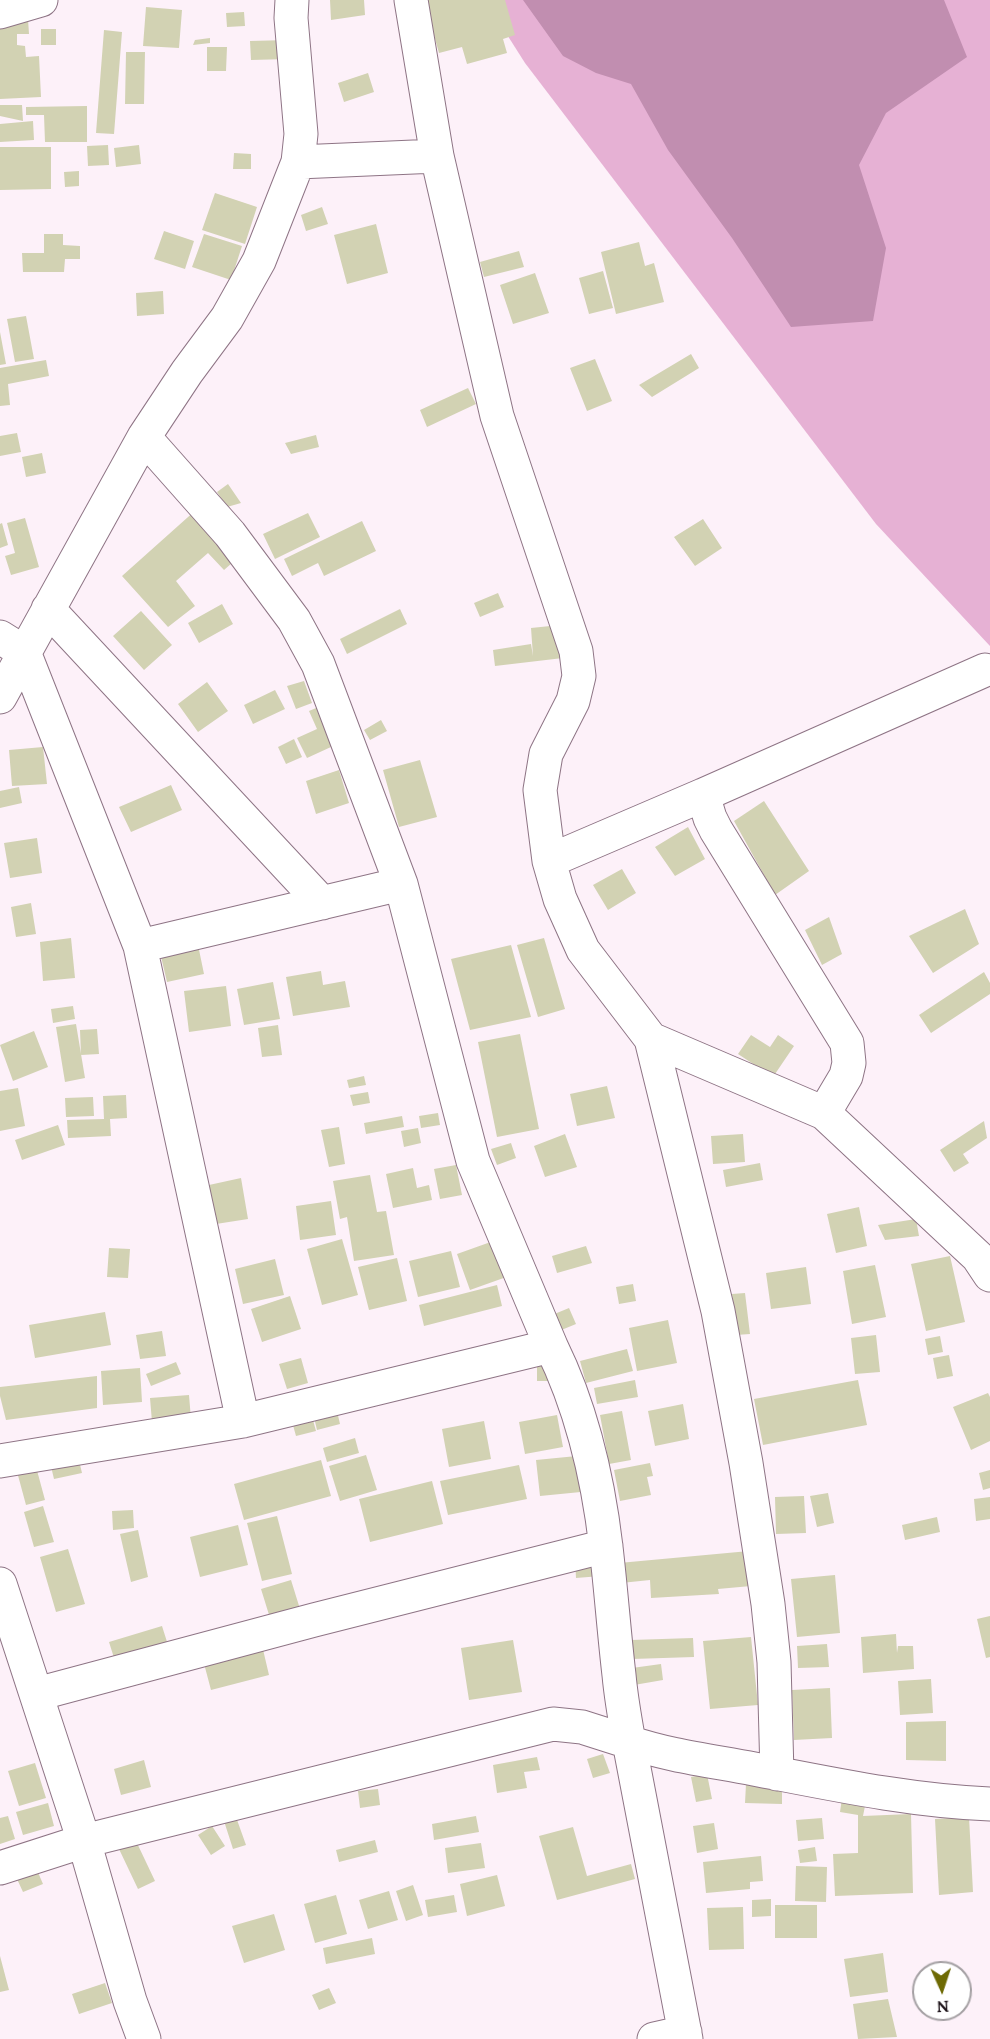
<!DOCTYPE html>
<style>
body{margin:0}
#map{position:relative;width:990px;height:2039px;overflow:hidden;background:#fdf1f9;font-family:Lora,serif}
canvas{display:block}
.north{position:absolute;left:912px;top:1961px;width:60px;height:60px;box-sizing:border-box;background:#fff;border:2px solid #a4a0a3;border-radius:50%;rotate:177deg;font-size:16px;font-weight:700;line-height:24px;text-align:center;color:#1c1218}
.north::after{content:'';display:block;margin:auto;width:21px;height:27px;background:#6e6a04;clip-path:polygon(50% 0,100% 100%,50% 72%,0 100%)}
</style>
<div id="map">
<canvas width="990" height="2039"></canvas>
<div class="north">N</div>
</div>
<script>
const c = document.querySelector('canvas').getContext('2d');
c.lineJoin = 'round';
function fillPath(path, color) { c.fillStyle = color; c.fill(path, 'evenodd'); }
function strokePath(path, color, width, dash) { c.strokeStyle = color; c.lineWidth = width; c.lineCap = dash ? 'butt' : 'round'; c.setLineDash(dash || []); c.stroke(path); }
const green = new Path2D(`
 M485 0H990V646L876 524 525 63Z`);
const water = new Path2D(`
 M523 0H944L967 57 886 113 859 165 886 248 873 321 791 327 732 238 668 150 631 84 596 73 563 56Z`);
const building = new Path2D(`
 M330 0H364L365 15 331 20Z
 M424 0H505L515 35 503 39 507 53 467 64 462 47 439 53Z
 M146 7 182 10 179 48 143 46Z
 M244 12 245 26 227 27 226 13Z
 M28 19 29 34H17V45L25 46 26 57 39 56 41 97 0 99V20Z
 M41 29H56V45H41Z
 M104 30 122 32 114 134 96 133Z
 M210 38V43L193 45 195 40Z
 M288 40 289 59 251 60 250 41Z
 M207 47H227L226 71H207Z
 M126 52H145L144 104H125Z
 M368 73 374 92 344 102 338 83Z
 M0 105H22L23 121 0 116Z
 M87 106V142H45L44 115H26V107Z
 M33 121 34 140 0 142V124Z
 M108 145 109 165 88 166 87 146Z
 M139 145 141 164 116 167 114 148Z
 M0 147H51V189L0 190Z
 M234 153 251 154V169H233Z
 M79 171V186L65 187 64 172Z
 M215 193 257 207 245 244 202 230Z
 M322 207 328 224 306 231 301 215Z
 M376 224 388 273 347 284 334 235Z
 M164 231 194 241 185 269 154 259Z
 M44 234H63V245L80 246V259H65L64 272H23L22 253H44Z
 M204 234 242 246 231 280 192 267Z
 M639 242 645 266 654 263 664 302 616 314 601 252Z
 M519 251 524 267 484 277 480 262Z
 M603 271 613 308 589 314 579 278Z
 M535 273 549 313 513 324 500 285Z
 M163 291 164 314 137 316 136 293Z
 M26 316 34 359 15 362 7 319Z
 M0 332 6 364 0 365Z
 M691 354 699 368 652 397 639 385Z
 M595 359 612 401 587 411 570 368Z
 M46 360 49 376 8 384 10 405 0 406V368Z
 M468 388 476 404 427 427 420 410Z
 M17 433 21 452 0 456V436Z
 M316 435 319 447 291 454 285 443Z
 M42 453 46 473 26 477 22 457Z
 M228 484 241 503 227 507 217 492Z
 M197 509 240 556 224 570 208 553 176 581 195 606 168 627 122 576Z
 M308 513 320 537 275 559 263 534Z
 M25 518 39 567 11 575 5 556 15 553 7 523Z
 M703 519 722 548 695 566 674 537Z
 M362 521 376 551 324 576 318 563 292 576 284 559Z
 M2 523 8 545 0 548V524Z
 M498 593 504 607 480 617 474 603Z
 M222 604 233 624 199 643 188 623Z
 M400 609 407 624 347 654 340 639Z
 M141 611 172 645 144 670 113 636Z
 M560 625 563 658 495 666 493 650 531 644 533 656 531 628Z
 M304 681 312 703 296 709 287 686Z
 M207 682 228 711 198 732 178 704Z
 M275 690 285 709 253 724 244 705Z
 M328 703 344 741 307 758 297 738 317 729 309 711Z
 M381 720 387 731 370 740 364 730Z
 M294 739 302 757 286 764 278 747Z
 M43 747 47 784 12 786 9 750Z
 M420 760 437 817 399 827 383 770Z
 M339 770 349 803 316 814 306 781Z
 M171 785 182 810 131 832 119 807Z
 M19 787 22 803 0 808V791Z
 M764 801 809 871 775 895 734 821Z
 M688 827 705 859 675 876 655 847Z
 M37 838 42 873 10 878 4 843Z
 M622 869 636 893 608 910 593 885Z
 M31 903 36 934 16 937 11 907Z
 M965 909 979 944 933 973 909 936Z
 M829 917 842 954 822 965 805 930Z
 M71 938 75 978 43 981 40 942Z
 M544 938 565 1009 538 1017 517 945Z
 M197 940 204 974 167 982 159 948Z
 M511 945 531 1017 470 1030 451 959Z
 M321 971 323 985 345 981 350 1007 293 1016 286 977Z
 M984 972 990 983V994L931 1033 919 1015Z
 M273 982 280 1019 244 1025 237 989Z
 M226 986 231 1026 189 1032 184 991Z
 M73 1006 75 1019 53 1023 51 1009Z
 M76 1024 85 1078 65 1082 56 1027Z
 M278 1025 282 1055 262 1057 258 1028Z
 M97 1029 99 1054 81 1055 80 1030Z
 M34 1031 48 1067 13 1081 0 1045Z
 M520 1034 539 1129 497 1137 478 1042Z
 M751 1035 770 1047 778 1035 794 1046 773 1077 738 1054Z
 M364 1076 366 1085 349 1088 347 1080Z
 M607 1086 615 1118 577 1126 570 1094Z
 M18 1088 25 1126 0 1131V1091Z
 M368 1092 370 1103 353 1106 350 1095Z
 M126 1095 127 1118 110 1119 111 1136 68 1138 67 1120 104 1119 103 1096Z
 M93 1097 94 1116 66 1117 65 1098Z
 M438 1113 440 1125 421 1128 419 1116Z
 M402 1116 404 1127 366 1134 364 1123Z
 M984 1121 987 1138 963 1154 969 1163 954 1172 940 1150Z
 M58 1125 65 1145 22 1160 15 1140Z
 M339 1127 345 1164 329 1167 321 1130Z
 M418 1128 421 1143 404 1147 401 1131Z
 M565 1134 577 1167 545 1177 534 1146Z
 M743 1134 745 1162 713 1164 711 1136Z
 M511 1143 516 1158 497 1165 491 1149Z
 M760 1163 763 1180 726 1187 723 1170Z
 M456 1165 462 1195 440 1199 434 1169Z
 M413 1168 417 1188 429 1185 432 1200 393 1208 386 1174Z
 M370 1175 377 1212 386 1211 394 1255 354 1261 347 1217 340 1219 333 1181Z
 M241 1178 248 1219 216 1224 209 1185Z
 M331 1201 336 1235 300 1240 296 1206Z
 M859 1207 867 1246 836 1253 827 1214Z
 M916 1219 919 1236 885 1240 878 1225Z
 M342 1239 358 1295 322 1305 307 1249Z
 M499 1239 512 1275 470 1290 457 1254Z
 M586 1246 592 1263 557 1273 552 1256Z
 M109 1248 130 1249 128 1278 107 1277Z
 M451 1251 460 1287 418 1297 409 1261Z
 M950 1256 965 1322 926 1331 911 1264Z
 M397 1258 407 1301 369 1310 358 1267Z
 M275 1259 284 1295 243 1304 235 1269Z
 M875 1265 886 1317 852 1324 843 1271Z
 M806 1267 811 1304 771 1309 766 1273Z
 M633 1284 636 1301 619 1304 616 1287Z
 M497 1285 502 1306 424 1326 419 1305Z
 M745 1293 750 1334 736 1335 732 1294Z
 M290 1296 301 1329 262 1342 251 1309Z
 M569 1308 576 1324 559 1331 552 1315Z
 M105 1312 111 1345 35 1358 29 1325Z
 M668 1320 677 1363 637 1371 629 1328Z
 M162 1331 166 1356 140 1359 136 1335Z
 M876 1335 880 1372 855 1374 851 1338Z
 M940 1336 943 1352 928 1355 925 1339Z
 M627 1349 633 1371 586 1383 580 1361Z
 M949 1355 953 1376 937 1379 933 1358Z
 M301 1358 308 1383 287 1389 279 1364Z
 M176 1362 181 1374 151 1386 146 1374Z
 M537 1362 556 1363V1381H537Z
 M140 1368 142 1402 103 1405 101 1371Z
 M97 1376V1408L6 1420 0 1396V1387Z
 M635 1380 638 1397 597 1404 594 1388Z
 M858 1380 867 1425 763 1445 754 1399Z
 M988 1393 990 1397V1441L971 1450 953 1407Z
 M189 1395 191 1419 152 1422 150 1398Z
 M683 1404 689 1439 655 1446 648 1411Z
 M336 1407 340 1424 317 1430 313 1413Z
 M622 1411 631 1460 609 1464 600 1415Z
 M311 1413 316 1431 296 1436 291 1418Z
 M557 1415 563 1447 525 1454 519 1422Z
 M484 1421 491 1459 449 1467 442 1429Z
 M355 1438 359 1453 327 1462 323 1448Z
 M77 1452 82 1473 54 1479 49 1458Z
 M366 1455 377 1490 340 1501 329 1466Z
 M587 1455 591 1491 540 1496 536 1460Z
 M321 1460 331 1496 244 1520 234 1484Z
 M35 1463 45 1500 26 1505 16 1468Z
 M650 1463 653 1476 647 1477 651 1495 620 1501 614 1470Z
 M519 1465 527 1499 448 1515 440 1481Z
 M990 1470V1488L983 1490 979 1473Z
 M432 1481 443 1524 370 1542 359 1499Z
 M828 1493 834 1523 817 1527 810 1496Z
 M804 1496 806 1533 776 1534 775 1497Z
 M990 1497V1519L976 1521 974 1499Z
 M43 1506 54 1542 34 1547 24 1512Z
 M133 1510 134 1528 113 1530 112 1511Z
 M277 1516 292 1574 262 1581 247 1523Z
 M937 1517 940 1532 905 1540 902 1525Z
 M238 1525 248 1565 200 1577 190 1537Z
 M138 1530 148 1577 131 1582 120 1534Z
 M68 1549 85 1604 56 1612 40 1557Z
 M749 1551 751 1586 718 1589 719 1594 651 1598 650 1580 621 1583 619 1563Z
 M600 1556 601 1576 576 1578 575 1558Z
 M835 1575 840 1633 797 1637 791 1579Z
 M291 1580 300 1609 270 1618 261 1589Z
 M990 1616V1657L986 1658 977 1619Z
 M162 1626 168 1645 115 1661 109 1642Z
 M896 1634 897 1653 898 1646H913L914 1669 863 1673 861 1637Z
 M751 1637 758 1705 710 1709 703 1641Z
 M693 1638 694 1657 632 1659 631 1640Z
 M513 1640 522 1692 469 1700 461 1648Z
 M261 1641 269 1675 211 1690 202 1656Z
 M827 1644 829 1667 798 1668 797 1646Z
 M661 1664 663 1680 634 1685 632 1668Z
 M931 1679 933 1713 900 1715 898 1681Z
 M830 1688 832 1738 794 1740 792 1690Z
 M946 1721V1761L906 1760V1722Z
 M603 1754 610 1773 593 1778 587 1759Z
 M537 1757 540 1770 524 1772 527 1788 497 1793 493 1765Z
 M144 1760 151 1787 121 1795 114 1769Z
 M35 1763 46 1798 19 1806 8 1771Z
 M707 1774 712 1799 696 1802 691 1777Z
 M746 1784 782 1785V1804L745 1803Z
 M378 1789 380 1805 360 1808 358 1791Z
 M842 1798 866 1801 863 1816 911 1814 913 1893 835 1896 833 1854 858 1853V1815L840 1812Z
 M48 1803 54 1826 23 1835 16 1812Z
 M8 1816 15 1839 0 1844V1818Z
 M476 1816 479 1832 434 1840 432 1824Z
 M236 1817 246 1845 233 1849 224 1821Z
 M969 1817 973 1892 939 1895 935 1819Z
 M822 1818 824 1839 798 1841 796 1820Z
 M714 1823 718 1849 697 1853 693 1826Z
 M212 1826 225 1846 211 1855 198 1835Z
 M573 1827 587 1876 631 1864 635 1879 557 1900 539 1836Z
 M375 1840 378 1852 339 1862 336 1850Z
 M136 1841 155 1881 138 1889 119 1849Z
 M481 1843 485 1868 448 1873 445 1848Z
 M815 1847 817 1861 800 1863 798 1850Z
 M761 1856 763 1881 750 1882V1889L706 1893 703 1862Z
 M796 1866 827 1867 826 1902 795 1901Z
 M37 1870 43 1884 23 1892 17 1879Z
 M497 1875 505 1906 467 1916 460 1884Z
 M413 1885 423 1915 406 1921 396 1891Z
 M389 1891 398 1920 368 1929 359 1900Z
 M336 1895 347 1934 315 1943 304 1904Z
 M454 1895 457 1912 428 1917 425 1900Z
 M771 1899V1916L752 1917V1900Z
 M775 1905H817V1938H775Z
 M743 1907 744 1949 709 1950 707 1908Z
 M274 1914 285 1950 244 1963 232 1926Z
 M372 1938 375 1954 326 1964 323 1948Z
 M883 1953 888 1992 850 1997 844 1959Z
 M0 1956 9 1990 0 1992Z
 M105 1983 112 2003 79 2014 72 1994Z
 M329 1988 336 2003 319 2010 312 1995Z
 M888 1999 897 2037 858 2039 853 2004Z`);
const minor = new Path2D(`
 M411 0 437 156 497 416 576 651 579 676 573 701 546 754 540 790 549 861 560 899 583 950 651 1039 718 1311 746 1463 768 1604 774 1662 777 1774
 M0 12 41 0
 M298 162 437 156
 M48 609 322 903
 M0 637 24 652 140 946 243 1421
 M0 697 144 437 187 372 227 318 259 261 298 162 301 134 291 18 292 0
 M549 861 703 795
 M140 946 401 884
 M651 1039 824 1113 978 1257 990 1275
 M824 1113 846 1076 849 1063 847 1043 716 830 710 818 703 795 985 670
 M0 1461 243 1421 551 1346 473 1161 401 884 318 664 294 620 230 534 144 437
 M0 1584 84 1841 130 2001 144 2039
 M37 1694 314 1620 606 1546
 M0 1868 84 1841 553 1724 582 1727 629 1742C625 1720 621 1697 619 1675 614 1632 611 1590 606 1547 598 1478 582 1409 551 1346
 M654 2039 685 2032
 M686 2039 629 1742C669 1756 713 1761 754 1769 832 1784 911 1801 990 1804`);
fillPath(green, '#e6b1d4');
fillPath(water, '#c18eb0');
fillPath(building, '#d2d2b3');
strokePath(minor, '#8e7485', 35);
strokePath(minor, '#fff', 33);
</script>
